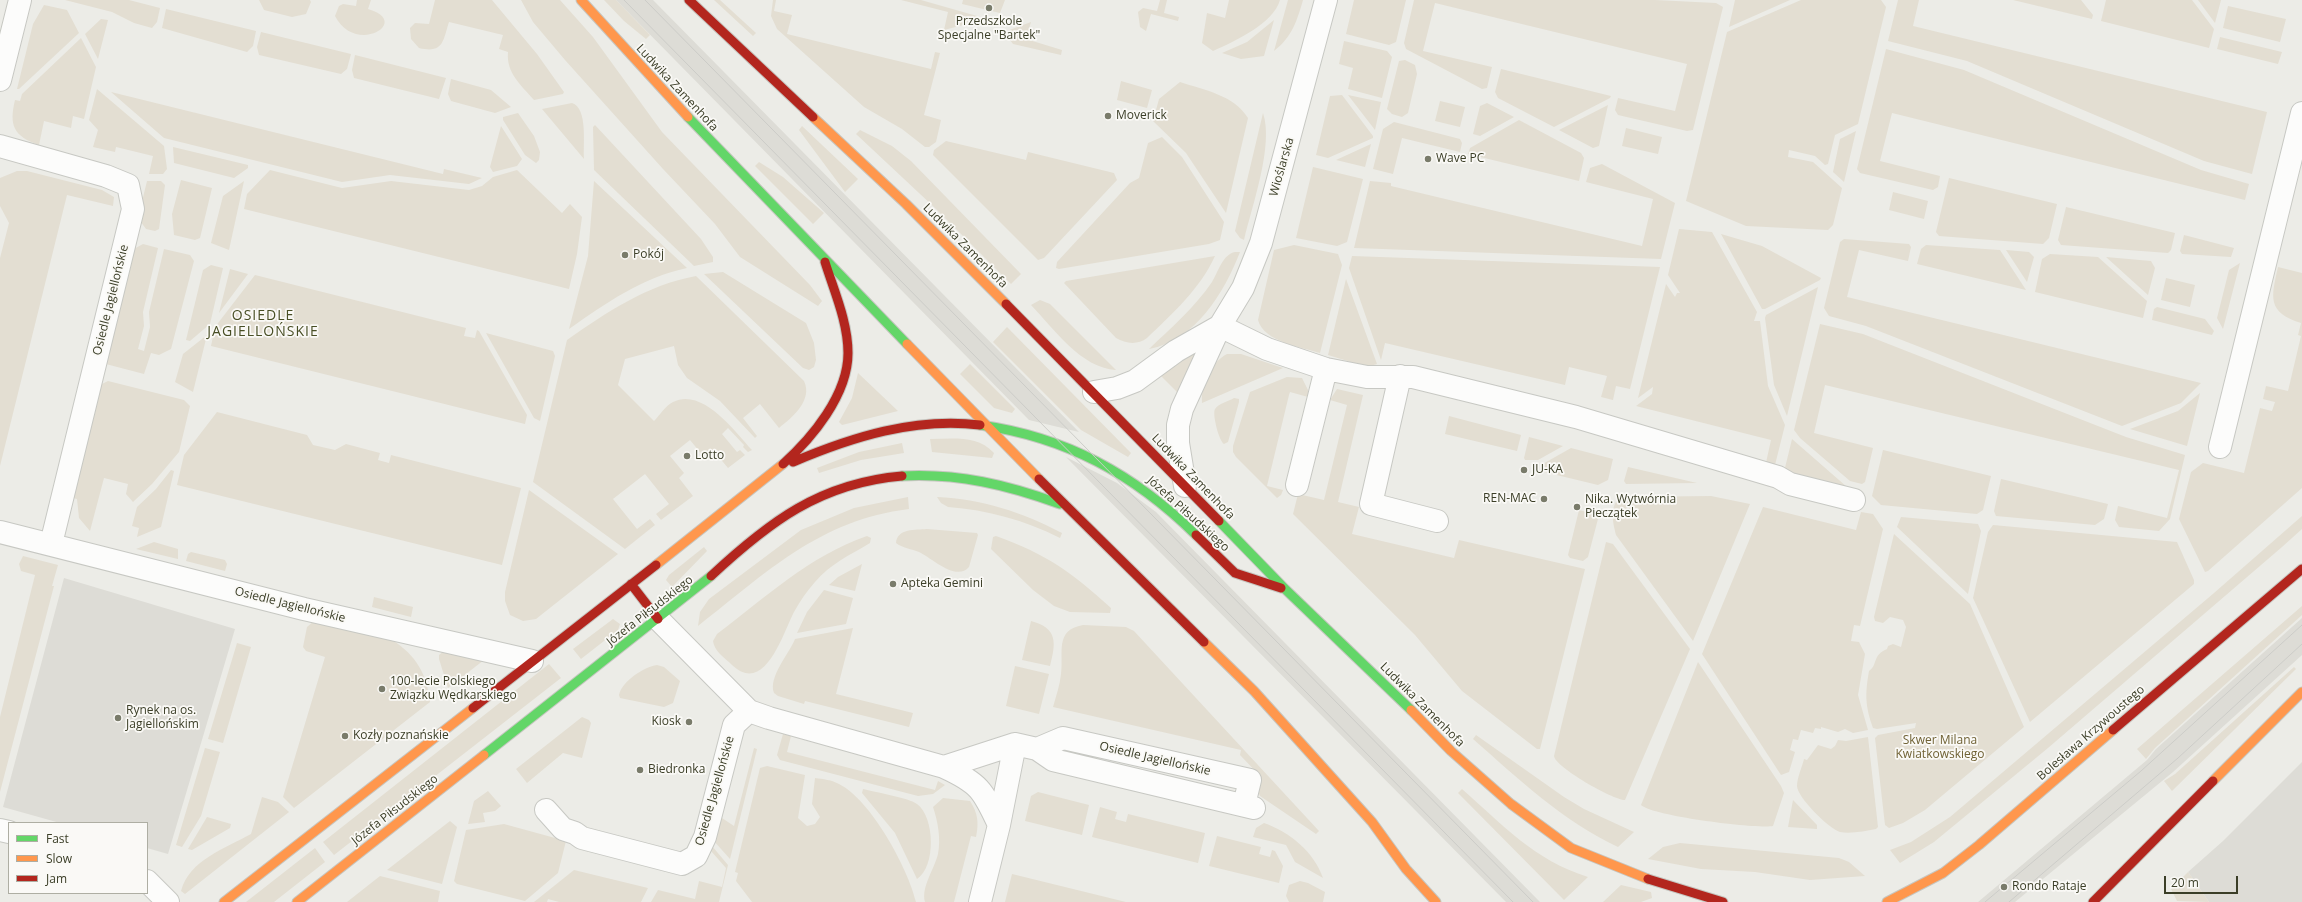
<!DOCTYPE html>
<meta charset="utf-8">
<style>
body{margin:0}
#map{position:relative;width:2302px;height:902px;overflow:hidden;background:#ecece7;font-family:"Open Sans",sans-serif}
canvas{display:block}
.legend{position:absolute;left:8px;top:822px;width:140px;height:72px;box-sizing:border-box;background:#faf9f6;border:1px solid #aeaea3;margin:0;padding:5px 7px;list-style:none;font-size:12px;color:#3b3e27}
.legend li{display:flex;align-items:center;gap:8px;height:20px}
.legend b{width:20px;border:1px solid #aeaea3}
.scale{position:absolute;left:2164px;top:876px;width:74px;height:18px;box-sizing:border-box;border:2px solid #3b3e27;border-top:0;padding-left:5px;font-size:12px;line-height:14px;white-space:nowrap;color:#3b3e27;-webkit-text-stroke:3px #faf9f6;paint-order:stroke}
</style>
<div id="map">
<canvas width="2302" height="902"></canvas>
<ul class="legend">
<li><b style="height:5px;background:#63d668"></b>Fast</li>
<li><b style="height:5px;background:#ff974d"></b>Slow</li>
<li><b style="height:5px;background:#b3261e"></b>Jam</li>
</ul>
<div class="scale">20 m</div>
</div>
<script>
const c = document.querySelector('canvas').getContext('2d');
c.lineJoin = 'round';
function fillPath(path, color) { c.fillStyle = color; c.fill(path, 'evenodd'); }
function strokePath(path, color, width, dash) { c.strokeStyle = color; c.lineWidth = width; c.lineCap = dash ? 'butt' : 'round'; c.setLineDash(dash || []); c.stroke(path); }
function label(font, color, halo, rows, align = 'center') {
  c.font = font + ' "Open Sans",sans-serif'; c.lineWidth = 3.5; c.setLineDash([]); c.textBaseline = 'middle'; c.strokeStyle = halo; c.fillStyle = color; for (const [text, x, y, turn = 0] of rows) {
    c.save(); c.translate(x, y); c.rotate((+turn || 0) * Math.PI / 180); c.textAlign = isNaN(turn) ? turn : align; if (halo) c.strokeText(text, 0, 0); c.fillText(text, 0, 0); c.restore();
  }
}
const built = new Path2D(`
 M616 0H653L1079 432 1029 420Z
 M1066 457 1117 483 1156 512 1540 902H1506Z
 M64 578 235 629 168 854 147 848V823H60L3 807Z
 M2302 618V655L2173 772 2015 902H1978L2147 760 2156 749Z
 M2302 762V902H2209L2188 872 2223 841Z`);
const green = new Path2D(`
 M65 0H129L160 8 157 22 152 28 134 23 112 12Z
 M259 0H310L311 2 306 14 292 17 264 10Z
 M357 0H371L368 9C413 22 355 56 335 16L339 6 343 4 356 6Z
 M435 0H492L537 54 564 92 563 94 534 100C521 85 506 73 508 52L499 49 503 35 449 22C443 40 444 54 419 48L411 39 410 28 415 23 429 24Z
 M521 0H560L593 37 662 132 810 285 822 301 818 306 740 257 715 224 663 169 565 60 533 22Z
 M604 0H616L650 35 646 39 624 21Z
 M714 0H720L756 33 753 36Z
 M773 0H776L774 11 792 15 787 34 931 69 935 52 940 53 924 115 941 120 936 142 929 147H925L902 129 864 107 777 29 771 16Z
 M901 0H921L977 16 979 21 944 30 948 12Z
 M963 0H1005L1000 13 962 4Z
 M1160 0H1167L1164 13 1179 17 1178 21 1151 14 1146 31 1140 27 1138 12 1143 8 1157 11Z
 M1229 0H1280C1273 24 1235 41 1213 51L1202 43 1207 13 1225 18Z
 M1288 0H1303C1297 21 1292 37 1274 51Z
 M1354 0H1406L1396 42 1389 45 1346 34Z
 M1414 0H1655L1716 3 1723 7 1693 130 1687 131 1618 115 1615 110 1618 98 1675 111 1687 64 1435 3 1423 51 1492 67 1487 88 1482 89 1406 49 1404 43Z
 M1735 0H1790L1729 27Z
 M1801 0H1881L1886 7 1858 124 1835 135 1828 164 1825 165 1815 156 1789 150 1788 157 1813 162 1842 188 1833 225 1828 230 1746 226 1686 201 1727 32Z
 M1898 0H1919L1913 26 2267 112 2252 174 2204 161 1967 61 1888 41Z
 M2013 0H2081L2093 15 2092 19Z
 M2106 0H2192L2214 29 2209 48 2101 21Z
 M2198 0H2221L2215 23Z
 M44 5 67 10 79 33 19 89H17L33 24Z
 M2228 6 2286 19 2280 42 2223 28Z
 M166 9 256 31 253 46 247 52 162 28Z
 M101 19 108 20 98 59 85 34Z
 M1274 20 1264 56 1241 59 1222 53 1247 42Z
 M1031 22 1026 39 1062 50 1061 55 1013 44 1004 32Z
 M261 32 351 54 347 69 341 74 259 55 257 47Z
 M2220 37 2282 52 2278 64 2217 49Z
 M81 38 96 67 84 119 73 116 71 128 44 121 39 145C13 136 9 125 15 100L20 101 22 94Z
 M1344 41 1387 51 1392 57 1382 98 1348 89 1353 68 1339 64Z
 M1886 49 1964 70 2201 170 2249 184 2245 200 1892 113 1880 161 1940 176 1938 187 1933 190 1860 173 1857 169Z
 M355 55 446 78 439 99 354 78 352 70Z
 M1405 60 1415 65 1417 74 1408 113 1402 117 1392 114 1387 109 1399 61Z
 M1501 69 1611 96 1610 98 1554 127 1498 98 1495 92Z
 M451 79 491 90 511 107 495 113 451 101 448 94Z
 M1121 81 1152 90 1147 108 1117 100Z
 M1180 82C1204 90 1234 95 1248 118L1226 213 1186 153 1153 121 1159 99Z
 M97 89 164 146 167 169 163 174H149L153 156 116 147 115 152 93 147 98 130 89 120Z
 M111 92 443 174 444 169 482 178 469 184 390 175 342 182 164 138Z
 M1342 95 1373 136V138L1328 158 1316 155 1330 96Z
 M1348 95 1381 102 1375 130Z
 M1440 101 1465 107 1460 127 1435 121Z
 M572 103C588 108 583 144 584 159L542 109Z
 M1487 103 1514 117 1480 136 1473 134 1480 106Z
 M1608 105 1599 146 1593 148 1559 130Z
 M518 113 534 136 540 152 539 160 536 163 525 155 503 120V117Z
 M1263 113C1274 145 1252 206 1244 240L1240 238 1235 231Z
 M1519 120 1581 153 1584 158 1579 181 1468 154 1470 148Z
 M1394 122 1460 139 1462 143 1460 152 1402 138 1393 174 1373 169 1383 129Z
 M595 125 701 239 713 257V262L694 266 594 170 593 127Z
 M501 126 522 159 517 166 493 172 490 167Z
 M802 126 858 179 845 192 799 130Z
 M1626 128 1662 137 1658 154 1622 146Z
 M860 130 892 146 911 161 1021 274 1011 284 935 208 856 134Z
 M1856 131 1844 182 1833 172 1840 139Z
 M1162 137 1182 157 1224 222 1220 240 1209 244 1059 269 1056 268 1057 262 1130 183 1139 178 1148 143Z
 M946 141 1026 160 1028 152 1114 173 1117 180 1044 258 1038 260 933 155 934 150Z
 M1371 144 1365 167 1336 160Z
 M173 147 248 165V168L234 178 174 163Z
 M759 162 783 177 824 213 813 224 755 166Z
 M1602 164 1675 203 1661 259 1354 248 1370 181 1391 183V186L1642 246 1653 199 1586 182 1590 168Z
 M1313 167 1363 179 1347 242 1337 246 1296 238Z
 M270 170 342 188 391 181 469 190 482 186 493 177 517 170 562 213 570 204 582 217 577 254 569 289 244 209 247 194Z
 M17 171H27L102 190 114 197 113 206 67 195 0 466V258L9 223 0 206V178Z
 M1949 178 2057 204 2049 238 2043 244 1939 236 1936 232Z
 M181 180 212 188 200 238 195 240 174 235 172 214Z
 M147 181H161L165 185 159 229 155 231 146 229 138 218Z
 M244 181 229 250 211 243 223 196Z
 M594 181 687 268C643 277 606 303 569 329L588 256Z
 M1893 192 1928 201 1924 219 1889 210Z
 M2066 207 2175 233 2171 250 2168 253 2061 245 2058 240Z
 M1679 229 1712 232 1757 312 1754 321H1760L1768 386 1785 425 1774 469 1765 467 1771 440 1636 406 1652 394 1653 387 1638 398 1666 284 1675 297 1677 293H1680L1668 275Z
 M1721 234 1762 246 1821 278 1820 280 1765 309H1762Z
 M2184 235 2234 248 2231 257 2182 254 2180 251Z
 M1844 239 1909 244 1911 247 1908 261 1859 250 1847 297 2201 383 2181 403 2122 426 1866 326 1829 316 1824 308 1840 242Z
 M143 244 158 248 143 312 144 326 138 349 144 351 150 327 149 312 164 249 190 255 194 261 171 349 159 355 151 353 144 374 102 363 130 251Z
 M1294 245 1338 254 1342 265 1320 353C1301 347 1264 342 1258 320L1274 250Z
 M1926 245 2000 250 2026 290 1917 264 1921 249Z
 M2006 250 2029 252 2034 257 2027 282Z
 M1235 252H1240C1224 293 1196 340 1149 349 1171 328 1195 307 1212 282 1218 272 1223 254 1235 252Z
 M2050 254 2098 257 2147 301 2143 318 2035 292 2042 259Z
 M1215 256C1200 289 1173 313 1147 338 1138 345 1126 344 1116 338L1064 283 1066 281Z
 M1352 256 1660 267 1630 389 1616 386 1613 400 1601 397 1607 376 1569 367 1565 385 1385 343 1381 360 1349 268Z
 M2106 257 2151 261 2155 268 2148 295Z
 M2240 263 2223 329 2217 318 2229 270Z
 M211 265 223 268 210 324 190 341 186 340 203 270Z
 M2278 267 2302 273V488L2208 571 2205 572 2179 519 2191 472 2203 463 2244 473 2260 408 2272 411 2275 402 2263 399 2266 386 2288 391 2301 336 2298 335 2301 323C2267 312 2271 298 2278 267Z
 M230 269 248 274 219 313Z
 M723 272 806 323 814 343 816 360 814 367 809 370 803 368 704 274Z
 M255 275 466 328 464 336 475 338 477 330 479 331 527 415 525 424 211 346 215 327Z
 M696 276 804 381C813 400 793 417 779 428L760 404 743 418 757 436 755 438 720 401 687 378 678 365 674 346 625 359 618 385 654 421C660 415 665 406 673 402 703 387 735 432 752 450L748 452 743 447 744 445 728 428 722 434 737 452 740 450 745 455 728 468 713 450 704 457 690 440 670 456 684 473 679 478 693 496 661 520 656 514 669 504 645 474 613 499 637 529 650 519 655 525 625 549 533 482 567 340C607 312 647 285 696 276Z
 M2166 278 2195 285 2190 307 2161 300Z
 M1346 279 1377 364 1367 367 1328 355Z
 M1818 287 1787 416 1774 385 1765 318 1766 315Z
 M1040 300 1050 304 1116 370C1081 368 1054 329 1031 305Z
 M2157 307 2205 319 2214 331 2212 335 2152 320 2154 309Z
 M1820 324 1863 334 2126 437 2185 455 2170 519 2159 531 2119 527 2115 520 2118 506 2167 518 2179 470 1825 385 1814 433 1873 448 1865 482 1862 484 1850 481 1800 438 1794 430Z
 M1007 327 1131 453 1128 457 1081 430 993 342Z
 M486 333 553 351 555 356 540 421 534 418Z
 M207 335 193 392 175 382 183 354Z
 M1200 343 1179 394 1160 375Z
 M1227 354H1241L1283 368 1202 403C1201 384 1210 363 1227 354Z
 M970 364 1015 409 1012 413 994 408 960 374Z
 M858 373 898 411 842 425 839 422 852 398Z
 M1287 377 1302 378 1308 390V397L1290 392 1289 395 1267 486 1283 490 1281 495 1277 498 1236 457 1233 452V446L1250 392Z
 M108 381 184 400 190 406 179 452 152 484 133 502 126 494 128 484 104 478 90 531 79 518 77 499 69 497 96 387Z
 M1337 389 1363 395 1338 502 1359 507 1352 534 1454 558 1459 540 1585 569 1540 749H1537L1462 691 1415 635 1293 514 1298 494 1324 500 1347 405 1330 400Z
 M2200 393 2187 446 2130 429 2178 411Z
 M1234 398 1239 399V402L1228 442 1224 444C1219 441 1212 414 1215 409 1218 404 1229 401 1234 398Z
 M217 412 307 435 313 445 335 450 346 444 380 453 378 460 389 463 391 455 521 488 502 565 177 485 184 455Z
 M1449 416 1521 435 1517 451 1445 434Z
 M1529 437 1563 446 1538 460H1525L1524 458Z
 M930 439C954 439 977 435 994 453L992 458 932 452Z
 M1792 439 1847 487 1784 472Z
 M902 443 904 453 861 460 819 473 817 468 859 452Z
 M1571 448 1613 459 1608 480 1598 485 1540 471 1541 465Z
 M1883 450 1991 476 1983 510 1977 514 1881 505 1872 496Z
 M1628 467 1697 483 1626 484 1624 481Z
 M171 470 174 471 161 527 137 537 139 528 132 526 137 507 156 489Z
 M2001 479 2108 504 2104 519 2095 525 1996 516 1994 511Z
 M529 490 618 554 536 619 523 621 510 615 505 601V592Z
 M1711 496 1750 504 1693 641 1616 535C1613 523 1609 507 1620 497Z
 M908 497 909 509C819 520 766 573 698 626L700 612 709 599 801 530 854 508Z
 M937 497C982 499 1022 512 1062 533L1060 538C1024 520 988 510 948 507L941 503Z
 M1763 507 1856 530 1861 512 1873 514 1883 529 1860 626 1854 625 1851 641 1859 642 1865 654 1858 695 1868 730 1853 733 1845 729 1838 732 1821 727V729L1815 728 1813 733 1801 730 1798 740 1793 739 1790 750 1795 752 1789 772 1781 775 1702 654Z
 M1579 510 1595 514 1598 519 1588 557 1583 561 1570 558 1568 555Z
 M2302 516V529L2282 547 2048 748 1934 842 1900 863 1890 850 1911 842 1950 817 2214 593Z
 M1901 517 1978 524 1981 531 1968 594 1897 527Z
 M1993 525 2177 542 2194 580V584L2030 722 1973 598 1988 532Z
 M927 529 977 533 978 535 969 567C956 582 932 558 919 552 912 549 902 548 896 543 897 528 916 530 927 529Z
 M1894 534 1970 604 2024 727 1925 810 1903 823 1889 828 1885 825 1875 738 1878 735 1915 728 1916 723 1877 729 1873 728C1865 705 1865 694 1869 671 1878 665 1872 655 1887 649L1888 646 1893 644 1901 647 1906 627 1903 620 1890 617 1883 623 1875 621 1874 617Z
 M867 536 871 538 870 543C850 555 830 564 815 582 807 591 800 601 794 612 783 633 765 696 732 665 725 658 714 651 713 641L717 634C765 598 809 556 867 536Z
 M996 536C1048 555 1070 571 1111 608L1110 613 1070 612 1054 606 1033 590 991 549 993 537Z
 M154 542 178 549V559L136 549Z
 M1606 542 1613 544 1690 649 1625 800C1613 800 1555 767 1554 756Z
 M704 547 707 551 672 587 666 580 669 575Z
 M191 552 225 560 227 564 225 571 186 561 188 554Z
 M23 556 58 565 52 586H54L0 792V717L35 575 21 571 19 564Z
 M862 564 855 591 829 585 838 577Z
 M824 590 853 598 846 624 797 633 807 612Z
 M374 597 413 607 411 617 372 607Z
 M2302 606V615L2155 748 2146 759 2137 749Z
 M613 619 620 624 618 630 581 659 573 649Z
 M314 621 392 640C416 655 427 674 430 702L294 808 283 797 325 657 306 651 303 647 307 627Z
 M1031 621C1058 628 1056 643 1050 666L1022 660Z
 M1083 625 1126 627 1134 631 1319 831 1316 834 1260 796 1258 792 1261 777 1240 755 1241 750 1053 707C1056 696 1060 685 1061 674 1064 653 1054 630 1083 625Z
 M853 628 836 694 913 713 909 727 805 701 804 704 778 696 774 693C768 677 789 654 795 639Z
 M237 643 251 647 223 743 208 739Z
 M444 651 484 660 448 688 439 659V655Z
 M1698 662 1781 786 1784 793 1773 826C1756 829 1652 816 1641 805Z
 M549 664 561 678 334 855 323 842Z
 M657 665 664 667 680 681 673 703 664 707 620 698 619 695C622 681 644 667 657 665Z
 M1015 666 1049 674 1039 714 1006 706Z
 M2294 667 2296 669 2172 791 2164 781 2175 774Z
 M582 717 589 720 591 723 582 758 563 753 527 783 516 769Z
 M783 734 791 736 787 752 935 790 938 781 945 785 933 794 918 796 780 760 777 755Z
 M1476 735 1564 797 1584 809 1634 832 1618 847C1561 820 1520 780 1473 739Z
 M1868 737 1878 827 1876 829C1865 831 1851 834 1840 832 1829 829 1797 797 1797 786 1797 778 1802 767 1804 759L1807 760 1818 745 1831 749 1835 746 1838 740 1846 741Z
 M205 748 220 752 201 816 182 847 176 845Z
 M754 748 757 749 730 859 713 840 719 816 734 826Z
 M767 766 805 775 798 818 807 826 815 824 820 817 812 804 815 778C823 779 832 780 839 784 871 800 908 868 916 902H752L736 881 738 873 735 872 760 768Z
 M863 789C874 792 910 798 917 804 935 817 936 867 917 879L895 833 862 793Z
 M1462 789C1503 825 1534 860 1588 877L1564 900 1458 793Z
 M488 791 501 806 495 811 483 813 485 822 468 824 474 801Z
 M1038 792 1089 805 1082 835 1025 821 1031 796Z
 M262 797 278 802 289 812 185 894 181 891C189 860 226 848 251 834Z
 M943 798 970 801C978 813 979 823 976 837L971 836 954 902H925C921 887 934 870 938 854 941 839 938 822 933 807Z
 M1793 800 1817 825V829L1788 827Z
 M1100 807 1117 812 1115 819 1126 822 1128 814 1205 833 1198 863 1092 837Z
 M207 817 231 824 230 828 192 850 188 849Z
 M450 821 457 827 442 884 387 870Z
 M1264 823C1290 832 1314 852 1323 878L1295 862 1286 845 1253 837 1256 828Z
 M504 824 566 841 558 873 525 901 457 884 454 881 466 830Z
 M1217 836 1261 847 1259 854 1270 857 1272 850 1275 851 1283 866 1279 883 1209 866Z
 M1680 843 1839 858 1849 862 1865 876 1810 880 1755 872 1701 869 1648 859 1663 847Z
 M712 846 728 865 719 902H651L658 890 695 899 699 881 722 887 726 868 711 851Z
 M315 848 325 862 274 902H246Z
 M574 870 648 888 641 902H559L548 899 547 902H534Z
 M2188 872 2209 902 2177 901 2171 889Z
 M1012 874 1126 902H1005Z
 M380 876 440 891 438 902H347Z
 M1300 881 1308 883 1325 892 1323 902H1289L1286 896 1289 885Z
 M1621 885 1651 892 1652 898 1641 902H1603Z`);
const street = new Path2D(`
 M0 80 20 0
 M0 146 106 176 128 185 133 209 51 544
 M1220 326 1267 349 1326 369 1367 377H1413L1576 417 1778 477 1790 484 1854 500
 M1400 376 1371 504 1437 521
 M1094 392 1117 388 1135 381 1176 351 1220 326
 M2220 447 2302 113
 M1297 485 1326 369
 M1185 486 1178 443V425L1182 409 1220 326 1243 288 1261 243 1326 0
 M0 532 304 609 532 661
 M658 619 749 711 769 718 944 767 1015 744 1037 749 1053 760 1254 808
 M1037 749 1063 738 1250 780 1244 805
 M944 767C979 783 983 790 999 825
 M546 810 563 829 575 833 582 838 682 864 696 856 705 837 734 725 749 711
 M0 830 9 832
 M147 881 168 902
 M980 902 999 825 1015 744`);
const fast = new Path2D(`
 M688 117 907 344
 M980 425C1066 437 1134 474 1196 535
 M902 476C958 473 1008 485 1060 504
 M1219 521 1285 589 1411 710
 M484 755 711 576`);
const slow = new Path2D(`
 M581 0 688 117
 M813 117 906 204 1006 304
 M907 344 1039 479
 M656 565 783 464
 M1204 642 1254 691 1372 822 1406 869 1436 902
 M1411 710 1451 751 1511 804 1571 848 1648 879
 M2213 781 2302 692
 M224 902 473 708
 M297 902 484 755
 M1887 902 1943 873 1979 845 2113 730`);
const jam = new Path2D(`
 M689 0 813 117
 M1006 304 1219 521
 M793 462C852 437 915 417 980 425
 M783 464C812 438 848 395 848 353 848 322 834 291 825 262
 M1039 479 1204 642
 M1196 535 1235 573 1281 588
 M711 576C769 522 820 483 902 476
 M631 584 658 619
 M473 708 656 565
 M2113 730 2302 569
 M1648 879 1723 902
 M2093 902 2213 781`);
const tram = new Path2D(`
 M624 0 1513 902
 M645 0 1533 902
 M1985 902 2141 771 2302 625
 M2009 902 2178 758 2302 644`);
const markers = [
 [989,8,4,"#797b6a"],
 [1108,116,4,"#797b6a"],
 [1428,159,4,"#797b6a"],
 [625,255,4,"#797b6a"],
 [687,456,4,"#797b6a"],
 [1524,470,4,"#797b6a"],
 [1544,499,4,"#797b6a"],
 [1577,507,4,"#797b6a"],
 [893,584,4,"#797b6a"],
 [382,689,4,"#797b6a"],
 [118,718,4,"#797b6a"],
 [689,722,4,"#797b6a"],
 [345,736,4,"#797b6a"],
 [640,770,4,"#797b6a"],
 [2004,887,4,"#797b6a"]
];
const poiNames = [
 ["Przedszkole",989,22,"center"],
 ["Specjalne \"Bartek\"",989,36,"center"],
 ["Moverick",1116,116],
 ["Wave PC",1436,159],
 ["Pokój",633,255],
 ["Lotto",695,456],
 ["JU-KA",1532,470],
 ["REN-MAC",1536,499,"right"],
 ["Nika. Wytwórnia",1585,500],
 ["Pieczątek",1585,514],
 ["Apteka Gemini",901,584],
 ["100-lecie Polskiego",390,682],
 ["Związku Wędkarskiego",390,696],
 ["Rynek na os.",126,711],
 ["Jagiellońskim",126,725],
 ["Kiosk",681,722,"right"],
 ["Kozły poznańskie",353,736],
 ["Biedronka",648,770],
 ["Rondo Rataje",2012,887]
];
const streetNames = [
 ["Ludwika Zamenhofa",677,88,47],
 ["Wioślarska",1282,167,-74],
 ["Ludwika Zamenhofa",965,246,45],
 ["Osiedle Jagiellońskie",111,300,-76],
 ["Ludwika Zamenhofa",1193,477,46],
 ["Józefa Piłsudskiego",1188,514,42],
 ["Osiedle Jagiellońskie",290,605,14],
 ["Józefa Piłsudskiego",650,611,-38],
 ["Ludwika Zamenhofa",1422,705,45],
 ["Bolesława Krzywoustego",2091,733,-41],
 ["Osiedle Jagiellońskie",1155,759,13],
 ["Osiedle Jagiellońskie",715,791,-74],
 ["Józefa Piłsudskiego",395,810,-38]
];
const parkNames = [
 ["Skwer Milana",1940,741],
 ["Kwiatkowskiego",1940,755]
];
const quarterNames = [
 ["OSIEDLE",263,316],
 ["JAGIELLOŃSKIE",263,332]
];
fillPath(built, '#dddcd6');
fillPath(green, '#e3ded2');
strokePath(street, '#c7c8c3', 24);
strokePath(fast, '#c6c6c0', 11);
strokePath(slow, '#c6c6c0', 11);
strokePath(jam, '#c6c6c0', 11);
strokePath(street, '#fcfcfb', 22);
strokePath(fast, '#63d668', 9);
strokePath(slow, '#ff974d', 9);
strokePath(jam, '#b3261e', 9);
strokePath(tram, '#ccccc8', 1);
for (const [x, y, r, color] of markers) { const dot = new Path2D(); dot.arc(x, y, r, 0, 2 * Math.PI); c.fillStyle = color; c.fill(dot); strokePath(dot, '#faf9f6', 1.5); }
label('12px', '#3b3e27', '#faf9f6', poiNames, 'left');
label('12px', '#3b3e27', '#faf9f6', streetNames);
label('12px', '#706235', '#faf9f6', parkNames);
c.letterSpacing = '1px';
label('14px', '#484e24', '#faf9f6', quarterNames);
c.letterSpacing = '0px';
</script>
